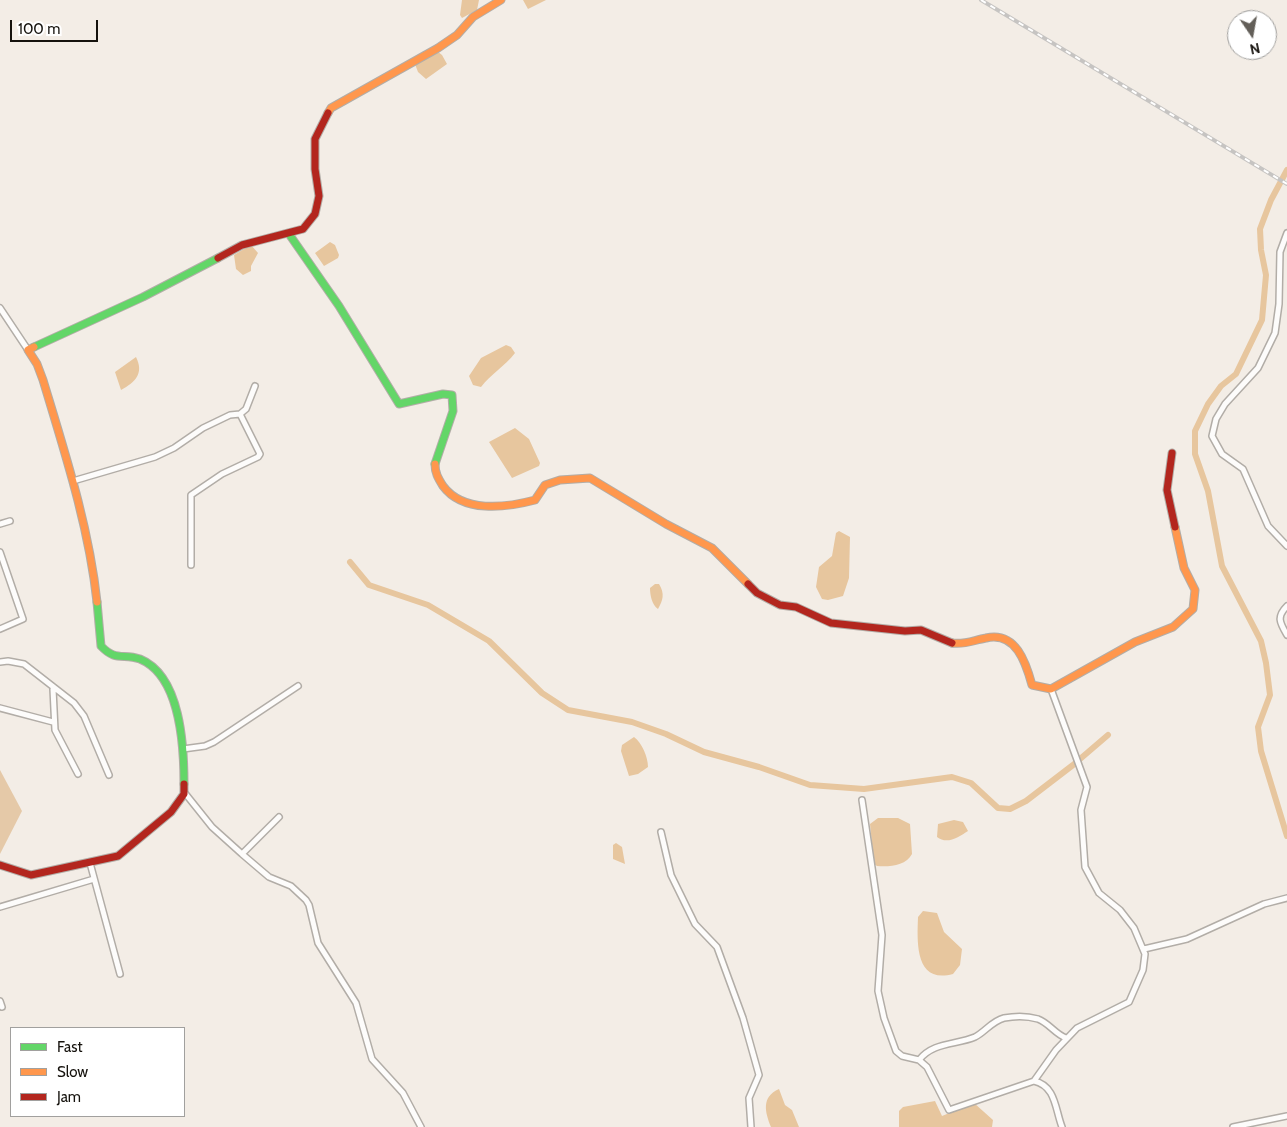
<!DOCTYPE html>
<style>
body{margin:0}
#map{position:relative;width:1287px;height:1127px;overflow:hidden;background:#f3ede6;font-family:Cabin,sans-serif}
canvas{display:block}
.legend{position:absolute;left:10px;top:1027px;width:175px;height:90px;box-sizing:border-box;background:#fff;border:1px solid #a1a09e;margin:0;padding:6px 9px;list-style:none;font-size:15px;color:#15120d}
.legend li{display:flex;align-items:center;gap:10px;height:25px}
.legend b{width:25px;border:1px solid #a1a09e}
.north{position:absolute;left:1227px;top:10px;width:50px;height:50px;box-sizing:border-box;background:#fff;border:1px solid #a1a09e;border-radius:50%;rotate:168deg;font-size:14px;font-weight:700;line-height:20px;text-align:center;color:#15120d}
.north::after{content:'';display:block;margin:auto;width:18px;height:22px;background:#635f59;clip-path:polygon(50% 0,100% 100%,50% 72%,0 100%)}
.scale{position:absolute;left:10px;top:20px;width:88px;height:22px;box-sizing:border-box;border:2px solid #15120d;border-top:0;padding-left:6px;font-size:15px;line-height:18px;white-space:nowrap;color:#15120d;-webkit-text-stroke:4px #fff;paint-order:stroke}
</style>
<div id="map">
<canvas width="1287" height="1127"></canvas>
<ul class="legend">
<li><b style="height:6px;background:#63d668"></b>Fast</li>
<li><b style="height:6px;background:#ff974d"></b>Slow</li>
<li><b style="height:6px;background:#b3261e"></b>Jam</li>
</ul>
<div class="north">N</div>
<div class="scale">100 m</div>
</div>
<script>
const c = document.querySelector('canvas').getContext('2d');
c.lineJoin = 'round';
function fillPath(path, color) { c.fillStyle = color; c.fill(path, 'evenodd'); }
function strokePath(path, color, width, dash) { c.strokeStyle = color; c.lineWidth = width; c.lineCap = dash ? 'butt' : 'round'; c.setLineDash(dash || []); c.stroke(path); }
const forest = new Path2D(`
 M0 770 22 811 0 854Z`);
const water = new Path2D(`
 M462 0H479L477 10 462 18 460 15Z
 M523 0H546L528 9Z
 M437 51 442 55 447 64 426 79 418 72 415 64Z
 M330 242 335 245 339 255 338 258 324 266 315 253Z
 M251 245 258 253 251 266V271L243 275 236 269 234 255Z
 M506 345 511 347 515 353C505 366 491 374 481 387L473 385 469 376 481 358Z
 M136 357C144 373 136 382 121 390L115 372Z
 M515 428 529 439 540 463 539 466 512 478 489 442Z
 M839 531 850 537 849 578 843 596 828 600 822 599 816 587 819 567 832 556 836 533Z
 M655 584H659C665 594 663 600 658 609 652 605 650 595 650 588Z
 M634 737C642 743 648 757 648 767L638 774 629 776 621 751 622 745Z
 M878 818H898L910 824 912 854C906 866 889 867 877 866L874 864 870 824Z
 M954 820 963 822 968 831C959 837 947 845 937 837L938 824Z
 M616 843 622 847 625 864 613 859V845Z
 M923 911 937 913 944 932 962 949 960 965 953 974C915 984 917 943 918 917Z
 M779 1089 785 1105 792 1110 799 1127H771C765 1112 761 1097 779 1089Z
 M935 1101 942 1116 974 1103 993 1120 992 1127H899V1111L903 1107Z`);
const canal = new Path2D(`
 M1287 170 1271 200 1260 229 1261 250 1266 275 1262 320 1236 374 1221 386 1208 404 1195 431V454L1208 491 1222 566 1261 641 1266 663 1270 695 1258 727 1261 751 1287 836
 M350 562 369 585 428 605 489 641 542 693 568 710 632 722 666 734 704 752 759 767 810 785 864 789 952 777 971 783 998 808 1010 809 1026 801 1073 765 1108 735`);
const street = new Path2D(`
 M1287 233 1280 252 1279 304 1275 333 1258 368 1225 404 1216 419 1212 436 1222 454 1243 469 1268 526 1287 546
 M0 308 28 350
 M73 481 155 457 174 448 203 428 230 415 240 414 246 409 255 386
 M0 524 10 521
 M0 552 23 619 0 629
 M191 565V495L222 474 258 457 260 454 240 414
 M1287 606C1276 617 1280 623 1287 635
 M0 662 8 661 24 664 74 703 84 716 109 775
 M53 689 55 730 78 774
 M0 708 53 722
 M183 749 205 746 214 742 298 686
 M184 792 212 827 242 854 269 877 291 886 306 900 309 905 318 943 356 1003 372 1059 403 1093 421 1127
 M862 800 882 935 878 991 884 1018 896 1051 902 1056 919 1060 927 1067 949 1110 1034 1081C1056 1086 1055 1109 1062 1127
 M661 832 671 875 695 924 717 947 743 1018 759 1075 749 1098 751 1127
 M242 854 279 817
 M90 863 120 974
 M0 907 94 879
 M1144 949 1187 939 1264 904 1287 898
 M0 1001 2 1007
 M919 1060C933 1042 956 1045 975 1037 985 1032 992 1021 1004 1018 1014 1016 1028 1016 1038 1019 1049 1023 1055 1034 1066 1038
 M1034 1081 1056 1050 1077 1028 1129 1002 1143 970 1145 954 1134 928 1120 910 1099 893 1085 867 1081 810 1087 787 1051 689
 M1233 1127 1287 1116`);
const fast = new Path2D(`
 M289 234 339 306 399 404 443 394 452 395 453 411 435 464
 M34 347 143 297 218 258
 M97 602 101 646C116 662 123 653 140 659 181 676 184 746 184 784`);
const slow = new Path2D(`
 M328 113 331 108 438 48 457 35 473 17 501 0
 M34 347 28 350 37 364 43 380C65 453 89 527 97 602
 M435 464C435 473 438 478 443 486 463 513 505 508 535 500L545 485 560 480 590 478 666 524 712 548 748 584
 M952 643C965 645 974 640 986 638 1016 631 1026 663 1032 685L1051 689 1135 642 1173 627 1193 609 1195 590 1184 568 1175 527`);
const jam = new Path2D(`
 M218 258 242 245 303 229 315 214 319 196 315 169V139L328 113
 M1172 453 1167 490 1175 527
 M748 584 757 593 780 605 796 607 831 623 905 631 921 630 952 643
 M0 865 31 875 118 856 171 812 184 794V784`);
const rail = new Path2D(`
 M981 0 1287 184`);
fillPath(forest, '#e5c9a8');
fillPath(water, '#e7c69e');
strokePath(canal, '#e7c69e', 6);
strokePath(street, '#b2ada7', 8);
strokePath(fast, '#b2ada7', 9);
strokePath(slow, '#b2ada7', 9);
strokePath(jam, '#b2ada7', 9);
strokePath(street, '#fdfcfb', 5);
strokePath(fast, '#63d668', 7);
strokePath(slow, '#ff974d', 7);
strokePath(jam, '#b3261e', 7);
strokePath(rail, '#c6c4c2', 4);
strokePath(rail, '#fff', 2, [5.5]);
</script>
